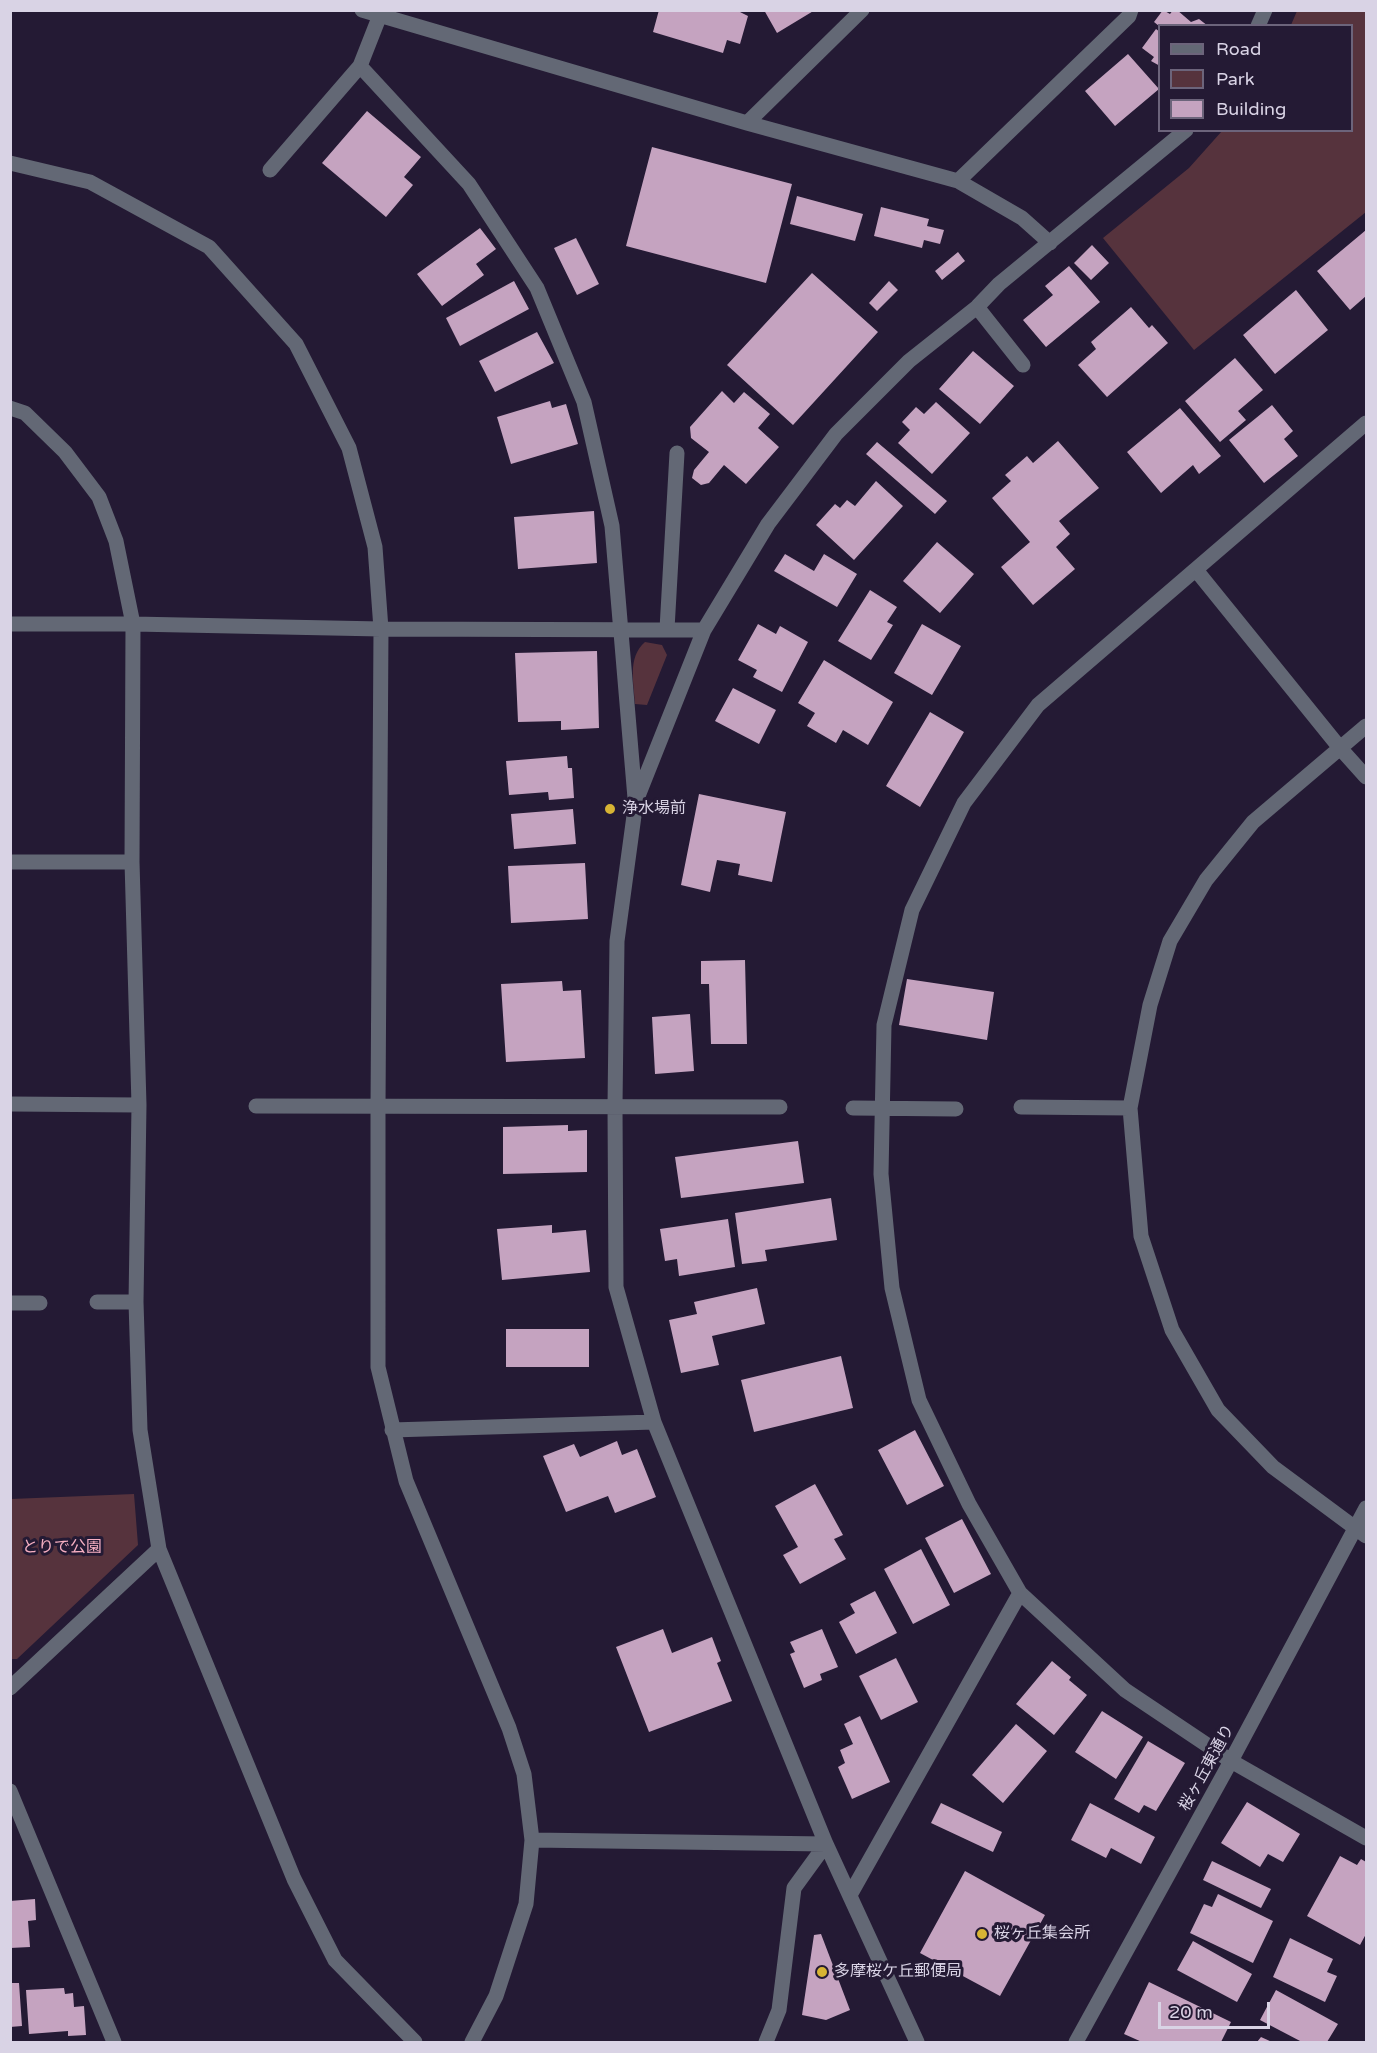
<!DOCTYPE html>
<meta charset="utf-8">
<style>
body{margin:0}
#map{position:relative;width:1377px;height:2053px;overflow:hidden;background:#241a34;font-family:"Varela Round",sans-serif}
canvas{display:block}
.frame{position:absolute;inset:0;border:12px solid #d9d3e5;pointer-events:none}
.legend{position:absolute;left:1158px;top:24px;width:195px;height:108px;box-sizing:border-box;background:#241a34;border:2px solid #6c647b;margin:0;padding:8px 10px;list-style:none;font-size:18px;color:#d9d3e5}
.legend li{display:flex;align-items:center;gap:12px;height:30px}
.legend b{width:30px;border:2px solid #6c647b}
.scale{position:absolute;left:1158px;top:2002px;width:112px;height:27px;box-sizing:border-box;border:3px solid #d9d3e5;border-top:0;padding-left:8px;font-size:18px;line-height:21px;white-space:nowrap;color:#d9d3e5;-webkit-text-stroke:4px #241a34;paint-order:stroke}
</style>
<div id="map">
<canvas width="1377" height="2053"></canvas>
<div class="frame"></div>
<ul class="legend">
<li><b style="height:8px;background:#636875"></b>Road</li>
<li><b style="height:16px;background:#56333d"></b>Park</li>
<li><b style="height:16px;background:#c5a3c0"></b>Building</li>
</ul>
<div class="scale">20 m</div>
</div>
<script>
const c = document.querySelector('canvas').getContext('2d');
c.lineJoin = 'round';
function fillPath(path, color) { c.fillStyle = color; c.fill(path, 'evenodd'); }
function strokePath(path, color, width, dash) { c.strokeStyle = color; c.lineWidth = width; c.lineCap = dash ? 'butt' : 'round'; c.setLineDash(dash || []); c.stroke(path); }
function label(font, color, halo, rows, align = 'center') {
  c.font = font + ' "Varela Round","Noto Sans JP",sans-serif'; c.lineWidth = 6; c.setLineDash([]); c.textBaseline = 'middle'; c.strokeStyle = halo; c.fillStyle = color; for (const [text, x, y, turn = 0] of rows) {
    c.save(); c.translate(x, y); c.rotate((+turn || 0) * Math.PI / 180); c.textAlign = isNaN(turn) ? turn : align; if (halo) c.strokeText(text, 0, 0); c.fillText(text, 0, 0); c.restore();
  }
}
const green = new Path2D(`
 M1297 11H1366V212L1194 350 1103 238 1189 168 1222 131 1352 130V26L1291 25Z
 M645 642 662 645 667 655 647 705 635 704C634 682 627 658 645 642Z
 M134 1494 138 1545 17 1659H11V1499Z`);
const building = new Path2D(`
 M659 10H736L748 16 740 44 727 40 723 53 653 32Z
 M764 10H815L777 33Z
 M1163 10 1170 14 1173 10H1177L1191 22 1199 19 1208 26H1159L1154 22Z
 M1156 29 1160 32V66L1151 61 1154 57 1142 48Z
 M1128 54 1159 89 1115 126 1085 91Z
 M367 111 421 157 404 177 413 185 386 217 322 163Z
 M652 147 792 184 766 283 626 246Z
 M797 196 863 214 855 241 790 224Z
 M881 207 929 219 927 226 944 230 940 244 924 240 922 248 874 236Z
 M480 228 496 249 476 264 484 275 442 306 417 274Z
 M1366 230V296L1350 310 1317 271Z
 M576 238 599 284 577 295 554 248Z
 M1092 245 1109 263 1091 280 1074 263Z
 M958 252 965 261 942 280 935 271Z
 M1069 266 1100 302 1046 347 1023 320 1053 295 1045 286Z
 M812 273 878 332 793 425 727 365Z
 M514 281 529 309 460 346 446 318Z
 M889 281 898 290 877 311 869 303Z
 M1296 290 1328 330 1275 374 1243 335Z
 M1131 307 1149 328 1152 325 1168 343 1107 397 1078 365 1096 349 1091 342Z
 M537 332 554 363 495 392 479 361Z
 M973 351 1014 386 980 424 939 389Z
 M1235 358 1263 390 1238 411 1246 420 1220 442 1185 401Z
 M722 391 734 403 744 392 770 414 758 428 779 447 746 484 724 465 709 483 701 485 692 478 694 470 709 452 691 438 690 427Z
 M550 401 552 408 566 404 578 444 511 464 497 417Z
 M936 402 970 433 932 474 898 443 910 430 902 422 916 407 924 414Z
 M1272 405 1293 431 1284 439 1298 456 1264 483 1229 440Z
 M1180 408 1221 456 1199 474 1193 465 1161 493 1127 452Z
 M1058 441 1099 488 1059 521 1070 534 1056 547 1075 569 1033 605 1001 567 1030 542 992 498 1011 481 1005 475 1027 456 1033 463Z
 M877 442 947 501 935 514 866 454Z
 M876 481 903 506 854 560 816 525 835 504 840 508 847 500 855 506Z
 M594 511 597 563 518 569 514 517Z
 M937 542 974 574 940 613 903 581Z
 M785 554 814 571 824 554 857 574 837 607 774 571Z
 M870 590 897 607 887 622 893 625 871 660 838 641Z
 M758 624 776 634 780 626 808 642 782 692 753 677 757 670 738 660Z
 M922 624 961 646 932 695 894 673Z
 M597 651 599 728 561 730V721L518 722 515 653Z
 M824 660 893 702 868 745 843 730 836 743 807 726 815 713 798 703Z
 M733 688 776 710 759 744 715 721Z
 M930 712 964 732 920 807 886 786Z
 M567 756 568 768H572L574 798 549 800 548 792 509 795 506 761Z
 M699 794 786 812 772 882 738 875 740 864 717 860 710 892 681 885Z
 M573 809 576 844 514 849 511 814Z
 M585 863 588 919 511 923 508 866Z
 M745 960 747 1044H711L709 984H701V961Z
 M907 979 994 992 987 1040 899 1025Z
 M562 981 563 991 581 990 585 1058 506 1062 501 984Z
 M690 1014 694 1071 655 1074 652 1017Z
 M568 1125V1131L587 1130V1172L503 1174V1127Z
 M798 1141 804 1183 681 1198 675 1157Z
 M831 1198 837 1240 765 1250 767 1261 742 1264 735 1213Z
 M728 1219 735 1267 679 1276 677 1259 665 1261 660 1229Z
 M552 1225V1233L586 1230 590 1272 502 1280 497 1229Z
 M757 1288 765 1324 712 1336 719 1365 681 1373 669 1320 697 1314 694 1302Z
 M506 1329H589V1367H506Z
 M841 1356 853 1408 754 1432 741 1380Z
 M915 1430 944 1486 907 1505 878 1450Z
 M617 1441 622 1455 637 1449 656 1497 615 1513 608 1496 566 1512 543 1456 574 1444 580 1457Z
 M815 1484 843 1535 834 1539 846 1559 800 1584 783 1555 798 1547 775 1506Z
 M962 1519 991 1574 954 1593 925 1538Z
 M921 1549 950 1605 913 1624 884 1569Z
 M875 1591 897 1633 856 1654 839 1622 855 1613 850 1604Z
 M663 1629 672 1653 712 1637 721 1661 717 1663 732 1701 649 1732 616 1647Z
 M822 1629 838 1667 820 1674 822 1680 804 1688 790 1654 795 1652 790 1642Z
 M896 1658 918 1702 881 1720 859 1676Z
 M1052 1661 1071 1677 1069 1680 1087 1695 1054 1735 1016 1704Z
 M1102 1711 1143 1737 1116 1779 1075 1752Z
 M860 1716 890 1782 852 1799 838 1767 845 1763 840 1750 853 1744 844 1724Z
 M1016 1724 1047 1751 1003 1803 972 1775Z
 M1148 1741 1185 1763 1156 1811 1144 1805 1139 1813 1114 1799Z
 M1247 1802 1300 1834 1283 1862 1268 1854 1260 1867 1221 1843Z
 M941 1803 1002 1832 993 1852 931 1823Z
 M1090 1803 1155 1837 1141 1864 1111 1848 1106 1858 1071 1840Z
 M1340 1856 1357 1865 1361 1859 1366 1862V1934L1360 1945 1307 1916Z
 M1212 1861 1271 1889 1261 1908 1203 1880Z
 M965 1871 1045 1915 1000 1996 920 1953Z
 M1218 1894 1273 1921 1253 1963 1190 1933 1204 1904 1212 1907Z
 M35 1899 36 1920 28 1921 30 1947 10 1948V1901Z
 M821 1934 850 2010 826 2020 802 2015 814 1935Z
 M1290 1938 1333 1959 1327 1972 1337 1976 1325 2002 1273 1977Z
 M1193 1941 1252 1974 1237 2002 1177 1970Z
 M1149 1982 1231 2022 1221 2042H1142L1124 2034Z
 M10 1983H19L22 2026 10 2027Z
 M64 1988 65 1994 73 1993 74 2007 84 2006 86 2035 68 2036V2031L29 2034 26 1990Z
 M1276 1990 1338 2024 1327 2042H1302L1260 2020Z
 M1261 2037 1272 2042H1257Z`);
const minor = new Path2D(`
 M362 10 747 123 958 181 1022 218 1050 243
 M382 10 360 66 469 184 537 288 584 402 612 526 635 798
 M1258 26 1265 10
 M747 123 862 10
 M10 163 90 182 209 247 296 344 349 448 375 547 381 629 378 1107V1367L406 1481 509 1728 524 1774 532 1840 526 1904 496 1996 472 2042
 M270 170 360 66
 M958 181 1129 16 1131 10
 M977 307 1023 365
 M10 408 25 413 65 452 99 497 116 541 133 624 132 862 139 1105 136 1302 140 1430 159 1549 294 1879 335 1960 415 2042
 M1366 423 1038 705 964 803 912 910 884 1025 881 1174 892 1288 919 1400 969 1504 1020 1593 1125 1690 1231 1761 1366 1838
 M1196 570 1340 748 1366 777
 M10 624H133L381 629 704 630
 M667 629 677 453
 M1366 726 1253 822 1206 880 1170 941 1150 1005 1130 1108 1141 1236 1172 1330 1218 1410 1273 1467 1366 1536
 M10 862H132
 M10 1104 139 1105
 M256 1106 780 1107
 M1021 1107 1130 1108
 M853 1108 956 1109
 M97 1302H136
 M10 1303H40
 M392 1430 654 1422
 M10 1688 159 1549
 M10 1791 114 2042
 M532 1840 826 1844
 M850 1895 1020 1593
 M766 2042 779 2010 794 1888 826 1844
 M917 2042 826 1844 654 1422 616 1287 615 1106 617 941 636 801 704 630 768 524 836 434 909 361 977 307 999 284 1186 130
 M1076 2042 1231 1761 1366 1508`);
const markers = [
 [610,809,6,"#d7b434"],
 [982,1934,6,"#d7b434"],
 [822,1972,6,"#d7b434"]
];
const poiNames = [
 ["浄水場前",622,809],
 ["桜ヶ丘集会所",994,1934],
 ["多摩桜ケ丘郵便局",834,1972]
];
const parkNames = [
 ["とりで公園",62,1548]
];
const streetNames = [
 ["桜ヶ丘東通り",1207,1768,-61]
];
fillPath(green, '#56333d');
fillPath(building, '#c5a3c0');
strokePath(minor, '#636875', 15);
for (const [x, y, r, color] of markers) { const dot = new Path2D(); dot.arc(x, y, r, 0, 2 * Math.PI); c.fillStyle = color; c.fill(dot); strokePath(dot, '#241a34', 2); }
label('16px', '#d9d3e5', '#241a34', poiNames, 'left');
label('16px', '#f6afc2', '#241a34', parkNames);
label('16px', '#d9d3e5', '#241a34', streetNames);
</script>
